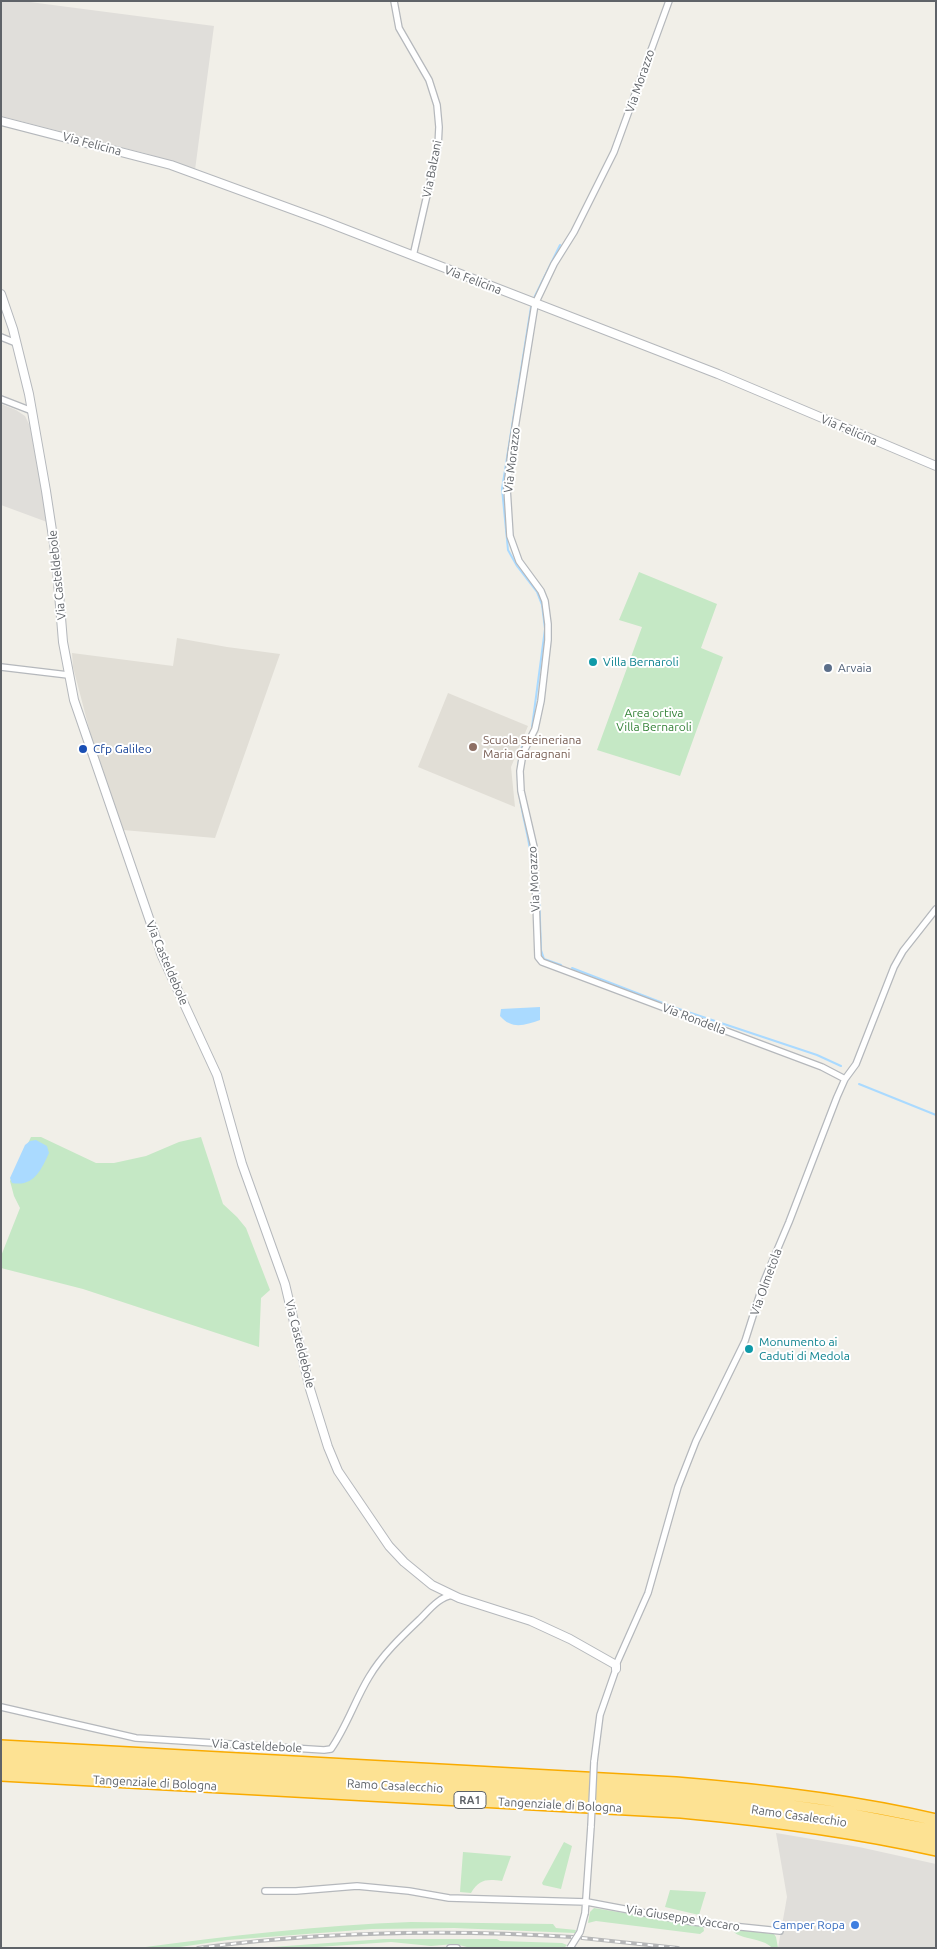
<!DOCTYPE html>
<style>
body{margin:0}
#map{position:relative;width:937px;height:1949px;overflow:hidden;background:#f1efe8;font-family:Ubuntu,sans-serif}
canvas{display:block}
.frame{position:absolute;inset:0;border:2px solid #5f6368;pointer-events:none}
</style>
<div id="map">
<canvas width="937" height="1949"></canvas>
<div class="frame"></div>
</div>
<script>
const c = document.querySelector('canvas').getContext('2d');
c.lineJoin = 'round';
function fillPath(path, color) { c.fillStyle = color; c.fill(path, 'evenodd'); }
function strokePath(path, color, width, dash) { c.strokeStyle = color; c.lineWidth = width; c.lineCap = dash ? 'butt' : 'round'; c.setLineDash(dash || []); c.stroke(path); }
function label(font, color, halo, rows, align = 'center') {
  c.font = font + ' Ubuntu,sans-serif'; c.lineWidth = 4; c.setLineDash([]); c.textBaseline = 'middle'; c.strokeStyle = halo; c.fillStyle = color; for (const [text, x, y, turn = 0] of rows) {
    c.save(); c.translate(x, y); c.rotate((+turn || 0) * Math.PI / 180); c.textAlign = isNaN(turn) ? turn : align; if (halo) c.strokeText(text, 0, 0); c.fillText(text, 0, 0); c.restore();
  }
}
const industrial = new Path2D(`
 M1 1H22L214 26 195 170 148 154 1 116Z
 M1 404 16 410 25 416 30 426 47 522 1 505Z
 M776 1833 859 1847 936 1864V1948H778L787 1897Z`);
const education = new Path2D(`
 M177 638 227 647 280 654 215 838 123 830 91 736 73 667 72 653 173 666Z
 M448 693 528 726 511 767 515 807 418 767Z`);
const green = new Path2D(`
 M639 572 717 604 701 648 723 657 680 776 597 750 642 627 619 620Z
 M31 1137H41L96 1163H114L146 1156 179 1142 201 1137 223 1204 237 1217 246 1228 270 1290 261 1298 259 1347 83 1289 1 1268V1256L20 1208 14 1196 10 1181Z
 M564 1842 572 1846 561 1889 543 1885 542 1883Z
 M463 1852 511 1856 502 1881C487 1879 479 1879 471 1893L460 1892Z
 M670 1890 706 1892 699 1915 665 1907Z
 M594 1908 703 1926 704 1931 700 1934 596 1921 588 1923 590 1912Z
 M411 1922 553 1924 556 1928 576 1930 575 1933 454 1928 372 1929 228 1940 173 1948H138C230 1936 318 1925 411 1922Z
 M732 1929 774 1934 776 1937 778 1948H772C763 1937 736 1940 732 1929Z
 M384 1939H497L500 1941 562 1943 567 1945 564 1948H471L455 1944 431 1946 391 1942 303 1948H258Z`);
const water = new Path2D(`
 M540 1007V1020C525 1025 512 1030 500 1016L501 1009Z
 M36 1140 47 1146 49 1153C41 1170 34 1187 12 1183L10 1178 25 1145 30 1141Z`);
const stream = new Path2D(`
 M534 298 560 245
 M531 307 502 489 508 550 517 566 537 592 542 605 545 629 532 727
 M525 739C507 780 528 821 532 864
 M539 890 541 950 544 959 561 965
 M572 968 673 1007 817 1055 841 1066
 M859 1084 936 1115`);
const minor = new Path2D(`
 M394 1 399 28 429 80 437 105 439 127 438 147 413 256
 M669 1 614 152 574 232 554 264 535 304 511 453 507 488 510 536 519 561 541 591 545 601 548 624V640L541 701 535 729 523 753 520 771 521 791 534 847 538 957 542 962 822 1067 845 1079
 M1 337 16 343
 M1 399 32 411
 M1 667 68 675
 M616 1665 648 1593 678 1487 696 1441 745 1341 764 1281 789 1222 837 1097 845 1079 856 1064 894 967 903 951 936 909
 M1 1707 136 1738 324 1750 331 1749C347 1726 355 1700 369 1677 382 1655 401 1637 420 1619 430 1609 439 1597 453 1595
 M594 1762 600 1715 616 1669
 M265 1891H296L357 1886 409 1891 449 1898 587 1902 693 1922 780 1931
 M585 1913 591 1826
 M450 1948H457`);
const tertiary = new Path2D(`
 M1 121 171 165 324 221 718 374 936 466
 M1 294 13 329 29 394 46 491 56 557 63 642 74 700 162 956 217 1075 242 1164 285 1284 310 1389 328 1447 338 1471 389 1546 404 1562 432 1585 459 1598 531 1621 570 1639 616 1665V1669`);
const motorway = new Path2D(`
 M1 1746 676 1783C763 1790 851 1800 936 1820
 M1 1756 721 1796 848 1814 936 1831
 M1 1765 716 1805 853 1823 936 1840
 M1 1775 681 1812C767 1820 852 1831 936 1850`);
const rail = new Path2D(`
 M582 1938 678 1948
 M198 1948C325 1931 445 1929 573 1937`);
const minorBridge = new Path2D(`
 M591 1826 594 1762
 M570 1948 580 1932 585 1913`);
const markers = [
 [593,662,5,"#0f9aa8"],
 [828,668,5,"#5c6f8a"],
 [473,747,5,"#8d6e63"],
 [83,749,5,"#1a4fb4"],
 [749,1349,5,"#0f9aa8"],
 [855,1925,5,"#3f7fe0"]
];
const shields = [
 [470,1800,32]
];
const shieldNames = [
 ["RA1",470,1800]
];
const streetNames = [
 ["Via Morazzo",640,81,-71],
 ["Via Felicina",92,144,15],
 ["Via Balzani",432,169,-79],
 ["Via Felicina",473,280,21],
 ["Via Felicina",849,430,23],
 ["Via Morazzo",512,460,-83],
 ["Via Casteldebole",57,575,-96],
 ["Via Morazzo",534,879,-93],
 ["Via Casteldebole",167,963,67],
 ["Via Rondella",694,1019,21],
 ["Via Olmetola",766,1282,-70],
 ["Via Casteldebole",300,1344,76],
 ["Via Casteldebole",257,1746,3],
 ["Tangenziale di Bologna",155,1783,3],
 ["Ramo Casalecchio",395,1786,3],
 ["Tangenziale di Bologna",560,1805,3],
 ["Ramo Casalecchio",799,1816,8],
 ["Via Giuseppe Vaccaro",683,1918,9]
];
const cultureNames = [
 ["Villa Bernaroli",603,662],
 ["Monumento ai",759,1342],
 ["Caduti di Medola",759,1356]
];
const serviceNames = [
 ["Arvaia",838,668]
];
const parkNames = [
 ["Area ortiva",654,713],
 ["Villa Bernaroli",654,727]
];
const educationNames = [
 ["Scuola Steineriana",483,740],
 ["Maria Garagnani",483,754]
];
const transitNames = [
 ["Cfp Galileo",93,749]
];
const shopNames = [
 ["Camper Ropa",845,1925]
];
fillPath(industrial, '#e0deda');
fillPath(education, '#e1ded6');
fillPath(green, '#c5e8c5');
fillPath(water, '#aadaff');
strokePath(stream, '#aadaff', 2);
strokePath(minor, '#b5b8bc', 8);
strokePath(tertiary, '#b5b8bc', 10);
strokePath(motorway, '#f9ab00', 14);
strokePath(minor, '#fff', 5.5);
strokePath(tertiary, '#fff', 8);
strokePath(motorway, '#fde293', 11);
strokePath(rail, '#b6b7b8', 4);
strokePath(rail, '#fff', 2, [5.5]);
strokePath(minorBridge, '#b5b8bc', 8, []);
strokePath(minorBridge, '#fff', 5.5);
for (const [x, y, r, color] of markers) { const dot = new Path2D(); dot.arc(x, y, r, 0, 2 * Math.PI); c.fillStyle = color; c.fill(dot); strokePath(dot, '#fff', 2); }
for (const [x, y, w] of shields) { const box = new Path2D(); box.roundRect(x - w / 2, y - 8.5, w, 17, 4); c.fillStyle = '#fff'; c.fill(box); strokePath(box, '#5f6368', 1); }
label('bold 11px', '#5f6368', null, shieldNames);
label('12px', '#5f6368', '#fff', streetNames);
label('12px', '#0d838f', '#fff', cultureNames, 'left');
label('12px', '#4e5e75', '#fff', serviceNames, 'left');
label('12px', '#348238', '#fff', parkNames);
label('12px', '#785e54', '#fff', educationNames, 'left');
label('12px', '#164399', '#fff', transitNames, 'left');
label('12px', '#366cbe', '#fff', shopNames, 'right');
</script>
